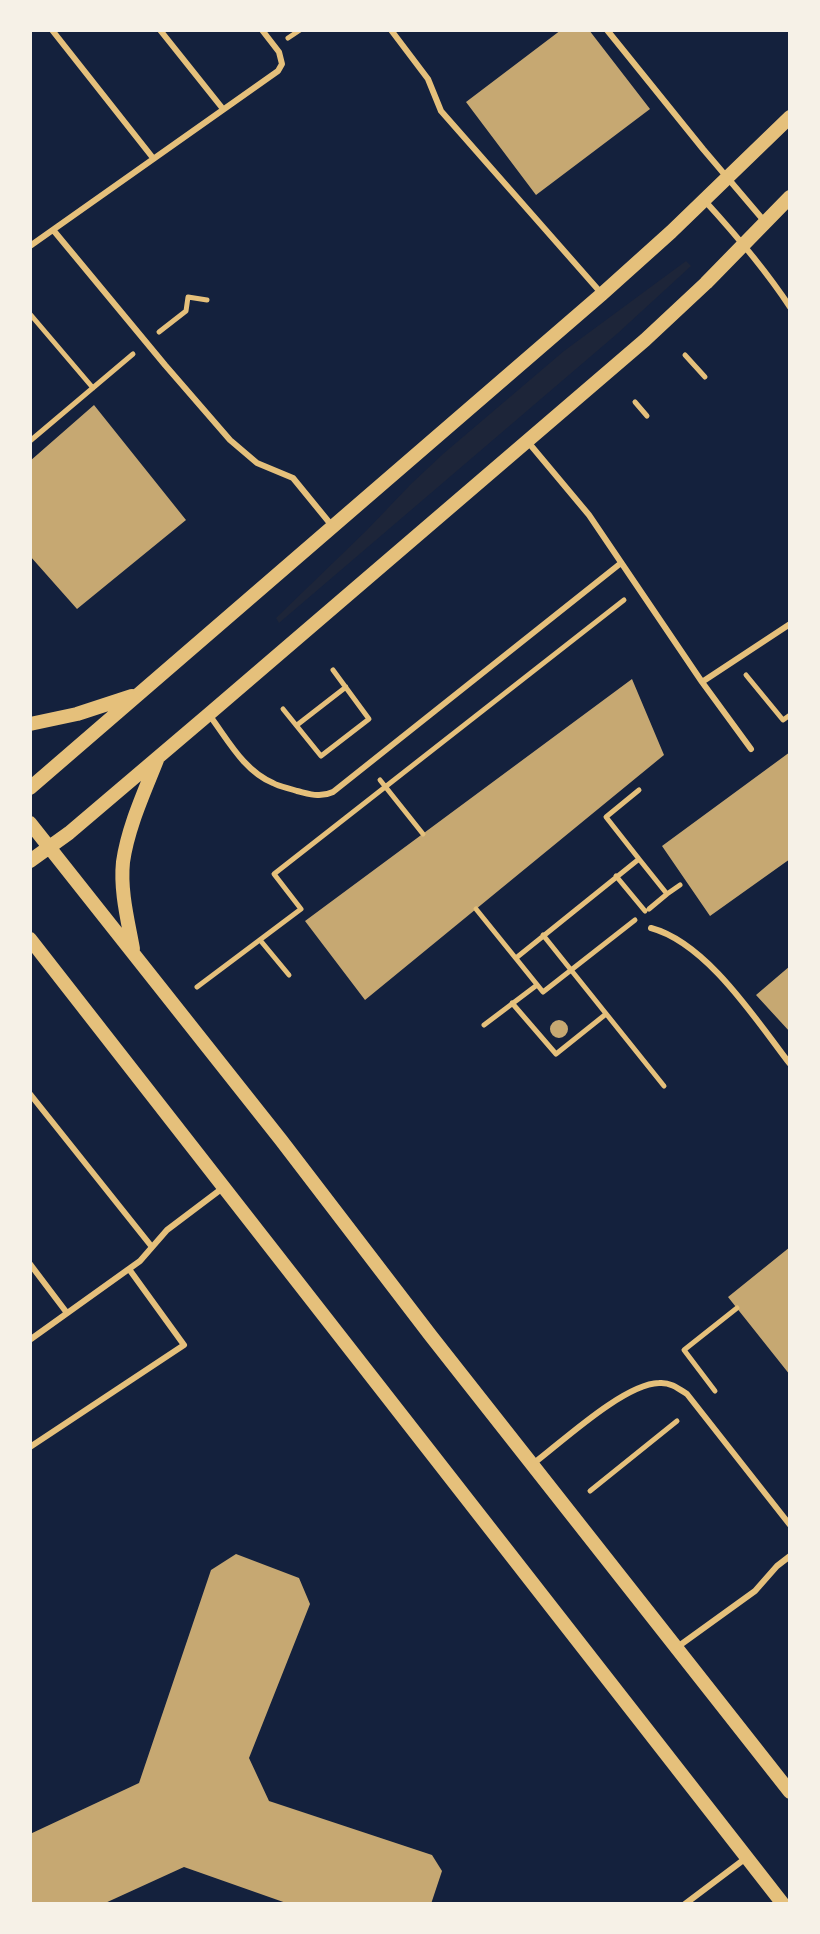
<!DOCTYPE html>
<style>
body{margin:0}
#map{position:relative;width:820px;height:1934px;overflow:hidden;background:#14213d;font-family:"Varela Round",sans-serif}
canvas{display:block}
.frame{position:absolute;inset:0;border:32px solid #f6f1e7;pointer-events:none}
</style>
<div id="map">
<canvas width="820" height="1934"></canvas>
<div class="frame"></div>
</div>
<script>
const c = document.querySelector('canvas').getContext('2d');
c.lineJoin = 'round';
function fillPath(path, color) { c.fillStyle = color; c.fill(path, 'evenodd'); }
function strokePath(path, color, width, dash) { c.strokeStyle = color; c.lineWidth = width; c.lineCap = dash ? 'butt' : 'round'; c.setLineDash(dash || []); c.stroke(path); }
const green = new Path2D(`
 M686 261 691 266 618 333 279 623 276 618 367 530 411 484 443 454 564 351Z`);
const building = new Path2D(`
 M561 30H589L650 109 536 195 466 102Z
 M94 405 186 520 77 609 30 556V461Z
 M632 679 664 755 365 1000 305 921Z
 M790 752V859L710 916 662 846Z
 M790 966V1032L756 995Z
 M550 1029a9 9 0 1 1 18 0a9 9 0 1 1-18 0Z
 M790 1247V1375L728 1297Z
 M236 1554 299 1578 310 1604 249 1758 269 1801 432 1855 442 1871 431 1904H289L184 1867 103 1904H30V1834L139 1783 211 1570Z`);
const path = new Path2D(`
 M288 38 300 30
 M30 314 93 388
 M159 332 186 311 188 297 207 300
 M685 355 705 377
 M635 402 647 416
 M30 441 133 354
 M746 675 783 720 790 715
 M283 709 321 756 369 719 333 670
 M297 725 346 687
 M380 780 423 834
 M639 790 606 817 639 859
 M616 876 645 911
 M667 894 680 885
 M476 909 543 992 635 920
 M543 935 664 1086
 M260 940 289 975
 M516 958 639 859 667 894 649 909
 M197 987 301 909 274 874 624 600
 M512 1003 556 1054 606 1014
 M484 1025 537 985
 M715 1391 684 1350 737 1308
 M590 1491 677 1421`);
const service = new Path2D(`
 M52 30 153 158
 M160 30 223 109
 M391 30 428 79 441 111 602 294
 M607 30 703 149 765 222
 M705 201C736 235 765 269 790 307
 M54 231 165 365 230 440 257 463 293 478 333 527
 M30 246 278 71 282 64 279 52 262 30
 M528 442 589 515 702 682 790 624
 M702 682 751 749
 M210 716C228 740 244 771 273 783 280 787 289 788 297 791 310 794 320 798 333 792L621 563
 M651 928C707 943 756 1020 790 1064
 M30 1094 152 1247
 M30 1264 67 1313
 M30 1337 31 1339 140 1261 167 1230 224 1187
 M30 1447 184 1345 129 1269
 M534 1463C563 1441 624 1384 659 1383 670 1382 678 1388 687 1394L790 1525
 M676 1648 755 1591 777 1566 790 1556
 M685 1904 746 1858`);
const tertiary = new Path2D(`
 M30 724 77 714 132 696
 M30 788 602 294 671 232 790 117
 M30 823 281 1140 431 1336 790 1792
 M30 861 69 833 209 714 645 340 706 283 790 197
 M30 939 783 1904
 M133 949C128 921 120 891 123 862 128 827 144 793 157 760`);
fillPath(green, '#1d2539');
fillPath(building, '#c6a872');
strokePath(path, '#e5c07b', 5);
strokePath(service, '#e5c07b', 6);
strokePath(tertiary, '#e5c07b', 14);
</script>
